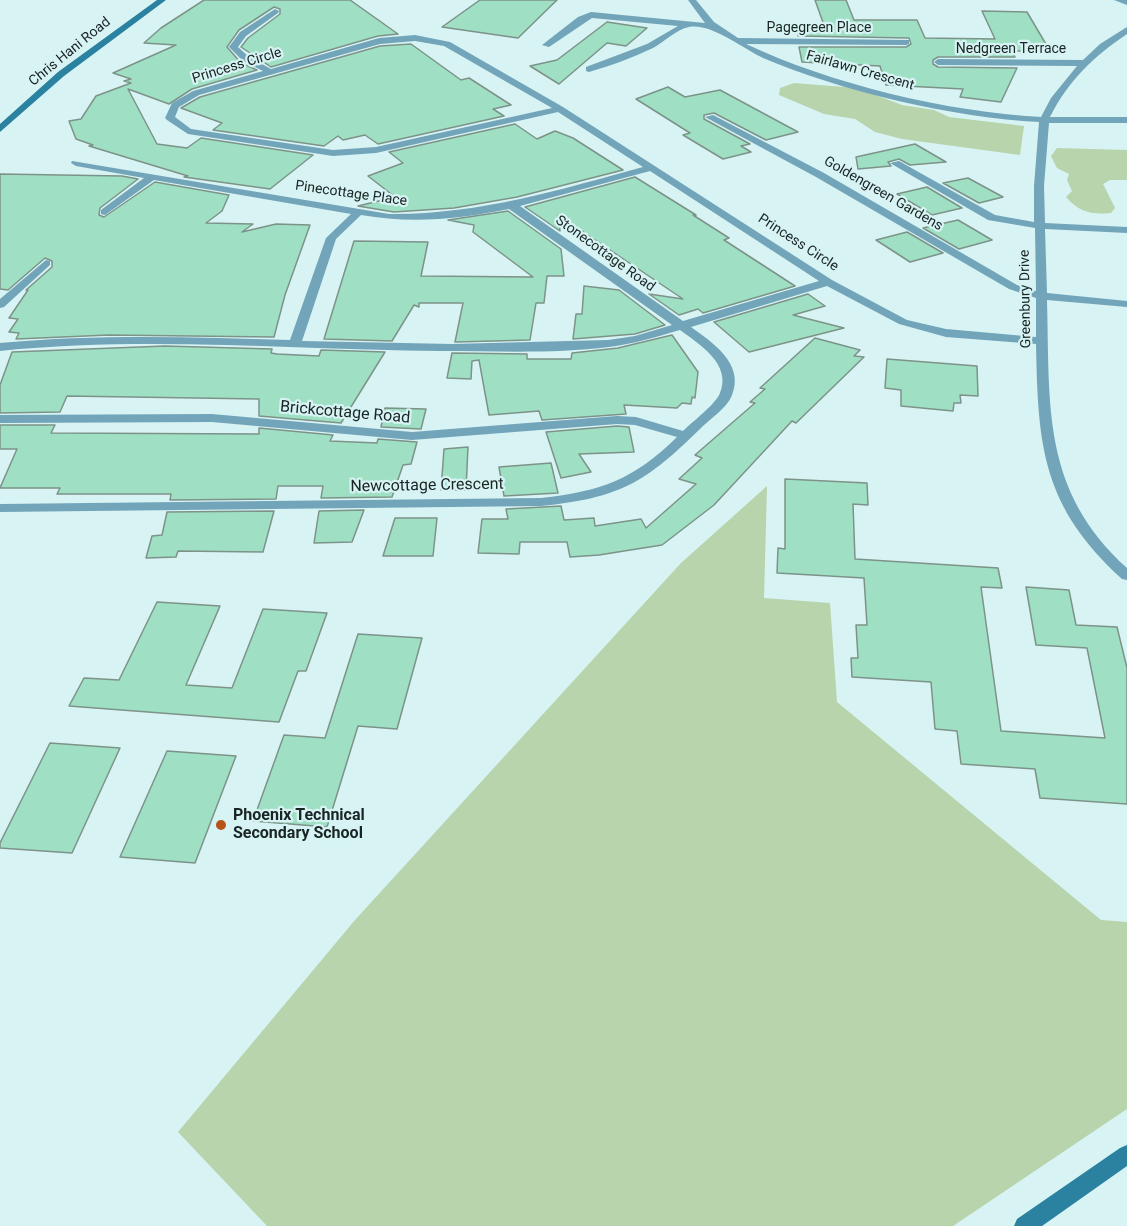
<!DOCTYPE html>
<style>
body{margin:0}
canvas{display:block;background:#d7f3f3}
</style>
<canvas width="1127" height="1226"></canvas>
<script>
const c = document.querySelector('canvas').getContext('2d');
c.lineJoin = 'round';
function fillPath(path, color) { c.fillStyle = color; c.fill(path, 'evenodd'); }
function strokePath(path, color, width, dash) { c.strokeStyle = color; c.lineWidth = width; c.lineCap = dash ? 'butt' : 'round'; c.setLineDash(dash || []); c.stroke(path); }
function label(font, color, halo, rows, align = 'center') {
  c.font = font + ' Roboto,sans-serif'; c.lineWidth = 4.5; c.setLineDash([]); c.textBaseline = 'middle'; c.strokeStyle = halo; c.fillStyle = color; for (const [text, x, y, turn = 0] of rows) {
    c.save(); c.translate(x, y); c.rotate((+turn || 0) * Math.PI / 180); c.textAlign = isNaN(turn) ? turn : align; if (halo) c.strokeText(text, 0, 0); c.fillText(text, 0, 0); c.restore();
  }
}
const green = new Path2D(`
 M794 83 857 88 902 105 934 110 949 117 1024 126 1020 155 902 139 875 132 855 119 824 114 779 95 780 88Z
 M1057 148 1127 150V180H1110L1103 184 1115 208 1111 213C1092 215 1079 212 1066 197L1072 191 1067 180 1069 174 1057 168 1051 156Z
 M767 486 764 598 830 603 837 702 1101 920 1127 922V1109L953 1226H267L178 1132 355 920 681 563Z`);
const building = new Path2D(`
 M204 0H350L398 34 378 36 271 67 241 47 248 38 280 14V9L274 7 239 30 227 47 241 63 257 70 192 89 169 104 128 89 157 144 187 148 201 138 313 155 270 189 184 177 188 176 89 146 93 145 76 139 69 121 81 119 96 96 131 83 124 81 131 79 113 73 176 45 144 43 161 28Z
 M480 0H557L518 38 442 27Z
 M815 0H846L854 20H917L925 38 995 39 982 11 1027 12 1050 51H1012L1015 57H938L933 60V64L938 67 1017 68 1001 102 960 97 963 89 886 85 880 66 802 62 799 47H906L911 44 909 38 798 36 796 24 825 28Z
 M607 22 647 28 626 46 607 43 559 84 530 66 557 60Z
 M411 44 461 80 469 78 511 105 493 109 504 116 378 144 365 135 343 140 338 136 324 146 213 130 222 123 181 108 200 97 380 46Z
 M668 87 685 97 720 90 798 132 766 140 714 113 704 115V119L750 144 741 146 751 152 723 159 683 135 690 133 636 99Z
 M515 124 537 139 555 131 573 138 623 170 517 197 454 208 394 212 358 206 395 197 368 176 403 163 389 152Z
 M915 144 946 162 910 165 899 159 888 162 891 166 858 169 856 157Z
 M0 174 122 176 138 179 100 208 99 215 104 217 155 182 229 195 222 211 206 223 253 224 242 232 276 224 310 225 285 295 274 337 109 335 16 339 19 333 9 332 18 319 9 318 28 290H26L52 267V261L45 258 8 290 0 289Z
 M635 177 696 215H693L729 238 724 240 795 286 703 313 698 309 679 315 649 294 683 299 558 215 560 231 525 207Z
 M968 178 1003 197 979 203 943 183Z
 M927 187 962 208 932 215 897 194Z
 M508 211 561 249 564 276H547L544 303H536L530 340 455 342 463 303H419V307L414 305 392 341 324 339 354 241 428 242 421 276 533 277 473 232 474 225 448 220Z
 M958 220 992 240 959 249 923 228Z
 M907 232 943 253 910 262 876 240Z
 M584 286 619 290 665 325 635 334 573 339 576 314H582Z
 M808 294 825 306 793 315 844 328 749 352 714 322Z
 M672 335 698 372 695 398 692 397 691 404 682 403 677 408 624 405 626 414 542 420 539 411 489 415 479 360 472 361 471 379 447 378 452 353 527 354V359H571L572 353 618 348Z
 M815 338 860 350 854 356 864 357 796 423 792 421 714 505 662 545 599 555 570 557 567 542H520L519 554 478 553 482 519H508L506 509 561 506 564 520 594 518 595 526 641 519 646 528 696 484 679 479 702 458 695 455 755 403 750 402 765 389 760 388Z
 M165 346 272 349 271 353 277 354 319 356 321 350 385 352 341 423 259 416V399L67 396 60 412 0 413V385L12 352Z
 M887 359 977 366 978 396 960 395 961 403H954L953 411 901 406V390L885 388Z
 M385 408 426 409 421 429 381 427Z
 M0 425H55L51 433 259 434V428L333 435 330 441 377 443 378 439 417 442 411 464 403 465 392 497 321 498 323 486H278L276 499 170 500 171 494H57L60 488H0L17 449H0Z
 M617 426 629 427 634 452 579 454 591 472 561 478 546 432Z
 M468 447 466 490H441L444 449Z
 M551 463 558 493 504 496 499 467Z
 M785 479 867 483 868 505 853 504 855 559 998 568 1002 588 981 587 1001 731 1105 738 1087 648 1036 645 1026 587 1069 590 1076 625 1117 627 1127 668V804L1040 798 1035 769 961 764 957 731 935 729 931 682 852 677 851 658H858L856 625H867L864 578 777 573 778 548 785 549Z
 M364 510 352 542 314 543 319 511Z
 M274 511 263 552 178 551 176 557 146 558 152 536 162 535 167 512Z
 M395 518H437L433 556H383Z
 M157 602 220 606 186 685 232 688 263 609 327 613 306 671H298L279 722 69 706 84 678 119 680Z
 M358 634 422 638 397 729 358 726 327 827 253 821 284 735 325 738Z
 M50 743 120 748 72 853 0 848V843Z
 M167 751 236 756 195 863 120 857Z`);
const minor = new Path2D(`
 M688 0H696L714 22 738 38 909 40V44L906 45 746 44C831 84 947 112 1041 117L1051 98 1077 66 938 65 934 62 938 59 1083 60 1100 44 1127 27V34C1094 56 1068 81 1050 117H1127V123H1049L1044 186 1045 223 1127 227V233L1045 229 1047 293 1127 301V307L1047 300C1050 406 1041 490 1127 568V580L1122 579C1042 506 1038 447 1036 344L946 337 899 324 827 286 691 327C712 342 745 364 732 395 728 407 710 419 701 428 645 483 620 498 541 506L0 512V504L541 498C602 491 633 480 677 437L635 425 617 424 412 440 212 422 0 423V415L212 414 412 432 617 416 636 417 683 431C692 422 716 404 720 393 732 364 699 344 680 330 656 337 633 344 609 347 554 354 496 351 441 351 294 350 147 336 0 351V343C97 334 193 337 290 340L326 238 351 214 154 180 105 215 101 214V210L144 178 76 166 71 163 72 161 389 214C477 215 559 190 643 167L558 112 376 153 333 156 188 134 167 120 165 118 172 103 193 91 263 71 243 61 229 47 240 32 275 9 279 11 278 13 246 36 238 47 249 57 271 69 379 38 415 35 450 42 563 107 832 280 907 320 946 329 1036 337V298L1009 289 816 177 705 117 713 115 824 173 1017 285 1036 291 1035 228 988 220 890 163 899 161 995 215 1034 222V186L1039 122C955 118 840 91 763 58 742 48 711 23 689 27 677 29 664 42 653 48 634 57 610 66 589 72L586 71V67L647 44 678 26 592 18 549 47 542 45 578 17 591 12 705 23ZM415 41 444 46 552 108 376 147 333 150 191 129 175 117 179 107 199 95 380 44ZM650 171 819 281 683 321 520 206ZM509 209 672 325 635 336 608 340 452 344 302 341 336 239 361 215C411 224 460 219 509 209Z
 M1114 0H1127V5Z
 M46 260 50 261V265L4 307 0 308V299Z`);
const secondary = new Path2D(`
 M157 0H166L64 76 0 132V124L58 72Z
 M1127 1145V1166L1042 1226H1014L1017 1219 1120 1148Z`);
const markers = [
 [221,825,6,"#b65319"]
];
const farStreetnames = [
 ["Pagegreen Place",819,28],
 ["Nedgreen Terrace",1011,49],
 ["Chris Hani Road",70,52,-39],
 ["Princess Circle",237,66,-17],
 ["Fairlawn Crescent",860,71,16],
 ["Pinecottage Place",351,194,8],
 ["Goldengreen Gardens",883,194,30],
 ["Princess Circle",798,243,33],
 ["Stonecottage Road",605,254,36],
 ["Greenbury Drive",1026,299,-91]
];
const streetNames = [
 ["Brickcottage Road",345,413,5],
 ["Newcottage Crescent",427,486,-1]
];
const poiNames = [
 ["Phoenix Technical",233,816],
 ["Secondary School",233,834]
];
fillPath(green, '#b8d4ac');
fillPath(building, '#9fe0c4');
strokePath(building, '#7d9389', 1.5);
fillPath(minor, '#73a5ba');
fillPath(secondary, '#2a81a0');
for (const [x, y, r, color] of markers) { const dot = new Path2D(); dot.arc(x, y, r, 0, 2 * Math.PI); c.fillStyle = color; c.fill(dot); strokePath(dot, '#d7f3f3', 2); }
label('14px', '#192424', '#d7f3f3', farStreetnames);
label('16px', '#192424', '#d7f3f3', streetNames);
label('bold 16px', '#192424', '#d7f3f3', poiNames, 'left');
</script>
